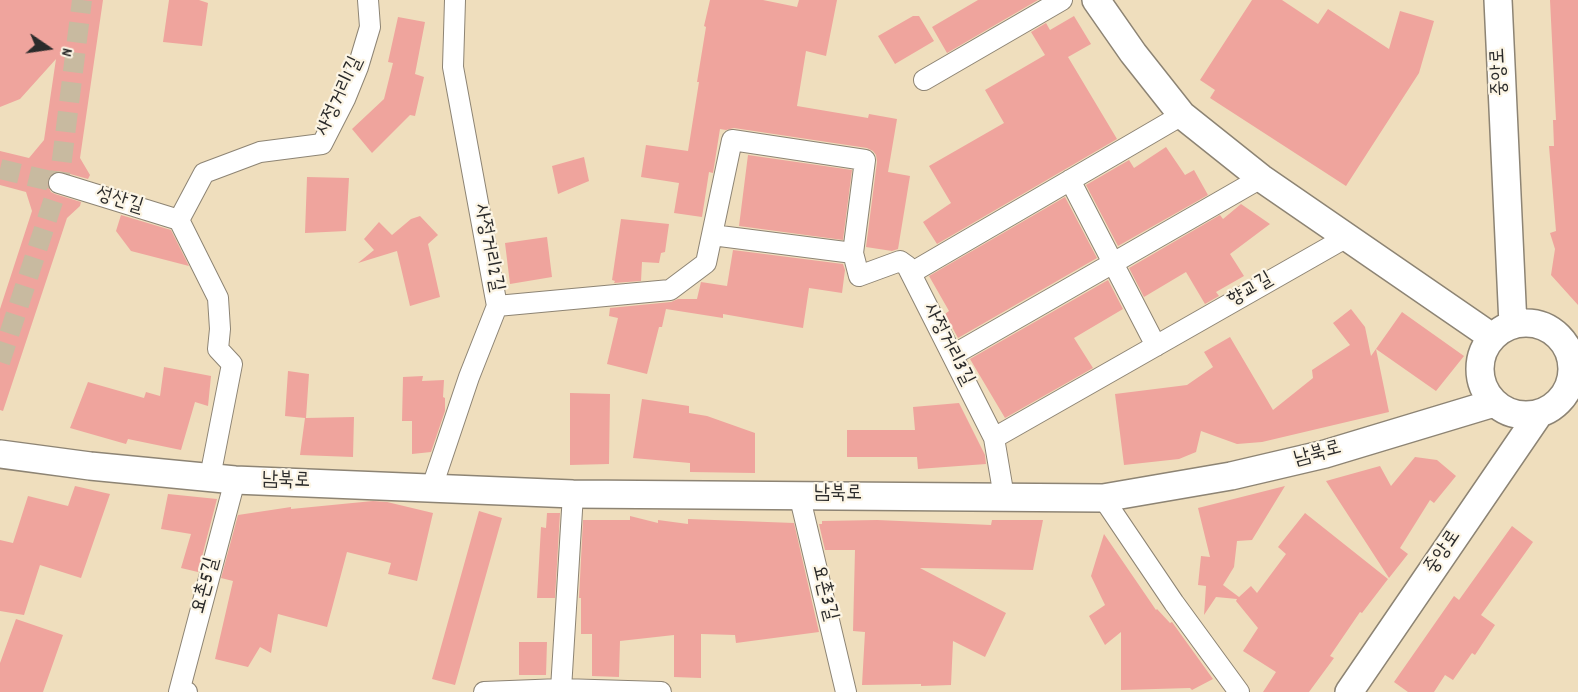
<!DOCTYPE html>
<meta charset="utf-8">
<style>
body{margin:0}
#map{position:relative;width:1578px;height:692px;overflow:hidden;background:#efdebd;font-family:Dekko,sans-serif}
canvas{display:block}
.north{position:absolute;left:18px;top:18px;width:60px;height:60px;-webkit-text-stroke:4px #fcf5e5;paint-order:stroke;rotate:103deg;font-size:16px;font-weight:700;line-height:24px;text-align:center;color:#2b2b2b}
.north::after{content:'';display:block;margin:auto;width:21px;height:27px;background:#2b2b2b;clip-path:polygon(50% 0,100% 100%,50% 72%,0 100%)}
</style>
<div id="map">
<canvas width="1578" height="692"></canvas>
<div class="north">N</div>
</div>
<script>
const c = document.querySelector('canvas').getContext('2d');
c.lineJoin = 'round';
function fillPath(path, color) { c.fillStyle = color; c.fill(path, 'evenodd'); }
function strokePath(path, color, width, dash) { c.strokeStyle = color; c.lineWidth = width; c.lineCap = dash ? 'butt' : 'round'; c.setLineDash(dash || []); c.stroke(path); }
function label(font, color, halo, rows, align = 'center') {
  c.font = font + ' Dekko,"Poor Story",sans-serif'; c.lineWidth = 4.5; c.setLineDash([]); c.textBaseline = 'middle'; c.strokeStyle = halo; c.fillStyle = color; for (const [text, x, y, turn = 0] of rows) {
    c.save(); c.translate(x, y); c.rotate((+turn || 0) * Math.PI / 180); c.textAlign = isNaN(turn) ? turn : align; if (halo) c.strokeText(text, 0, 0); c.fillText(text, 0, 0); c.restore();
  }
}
const building = new Path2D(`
 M0 0H103L80 158 90 175 88 179 63 172 57 171 51 174 48 179V186L51 192 55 194 81 202 80 206 67 218 3 411 0 410V309L32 211 26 192 0 185V151L29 158 44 140 56 59 20 99 0 107Z
 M169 0H199L208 3 202 46 163 42Z
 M710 0H763L797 7 799 0H837L826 56 806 51 797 106 868 118 869 114 897 119 888 172 910 176 898 249 892 251 866 247 877 162 876 155 873 151 867 148 734 128 726 130 720 129 713 173 709 172 702 217 674 213 679 183 641 177 646 145 688 151 699 82H697L706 27 704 26Z
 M978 0H1038L947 53 932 27Z
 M1252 0H1282L1318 24 1328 9 1389 49 1400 11 1434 21 1419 73 1346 186 1210 98 1215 90 1200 80Z
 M1550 0H1578V305L1551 275 1555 249 1550 233 1556 231 1549 146H1554L1553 120H1556Z
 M913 16H919L934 41 895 64 878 36Z
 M1074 16 1091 44 1068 57 1117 139 937 244 923 222 951 203 929 166 1004 123 985 90 1045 55 1031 32 1046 23 1050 30Z
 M398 17 425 22 415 74 424 77 415 116 410 115 372 153 352 129 384 99 393 63 388 62Z
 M1166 147 1185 175 1194 170 1208 195 1118 246 1086 185 1129 160 1134 168Z
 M748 155 852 170 843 240 739 226Z
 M584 157 589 181 558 194 552 166Z
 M307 177 349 178 346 231 305 233Z
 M1065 197 1097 258 958 338 945 314 949 311 929 276Z
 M1241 204 1270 224 1230 254 1244 276 1216 292 1219 296 1205 304 1186 272 1144 297 1129 268 1220 215 1223 219Z
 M121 215 171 230 189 266 131 251 116 231Z
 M420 216 438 235 428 244 440 297 410 306 397 251 358 263 374 250 364 239 379 222 392 235 411 219Z
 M621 219 669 224 665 252 661 253 659 263 642 262 641 281 614 283 615 281 612 280Z
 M547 237 552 277 510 284 505 243Z
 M733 250 843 264 845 270 842 293 809 288 803 328 723 314V318L666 309 662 327H659L647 374 607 364 618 318 609 316 610 308 671 302 678 299H697L701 282 727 286Z
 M1108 280 1123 309 1074 338 1093 368 1005 418 970 359Z
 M1351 309 1365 327 1371 356 1402 312 1464 356 1436 391 1376 349 1389 412 1262 442 1237 444 1201 431 1196 452 1179 459 1124 465 1115 394 1187 385 1213 367 1204 352 1230 337 1273 410 1313 378 1312 370 1350 345 1333 323Z
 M164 367 211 376 208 406 195 402 181 450 128 439 126 444 70 428 88 382 144 398 146 392 160 396Z
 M288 371 309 374 306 418 354 417 353 457 300 455 305 418 285 416Z
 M423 376 422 381 444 380 443 397 445 398V411L431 452 412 454V421H402L403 377Z
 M570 393 610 394 609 464 570 465Z
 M642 399 689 406V413L707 416 755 433V473L690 472V463L633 458Z
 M959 403 985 455 986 464 918 469 917 457H847V430H915L913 407Z
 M1415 457 1437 460 1456 476 1434 503 1430 500 1400 548 1408 554 1389 578 1326 481 1380 466 1391 486Z
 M75 486 110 494 81 578 40 565 24 615 0 611V540L13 543 28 496 68 506Z
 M1285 486 1252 540 1237 541 1234 567 1223 585 1239 597 1251 586 1257 593 1286 554 1278 547 1305 513 1388 579 1362 613 1360 612 1330 656 1334 658 1309 692H1263L1276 672 1243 651 1258 628 1236 601 1237 599 1216 597 1204 615 1206 586 1198 585 1201 556 1210 557 1198 508Z
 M168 494 217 499 198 572 181 568 191 534 161 529Z
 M373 501 387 502 433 513 417 581 388 574 391 563 347 552 327 627 278 614 271 653 260 647 248 667 215 659 233 581 221 578 238 515 291 507V509Z
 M479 511 502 518 455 685 432 679Z
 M547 513H560L555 598H537L541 527 546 528Z
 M630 516 658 523V520L688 524V519L794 523 819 632 736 643 735 635 701 634V678L674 677V635L620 641 619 677 592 676V634H581V598H579L583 520H630Z
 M877 520 991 525 992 520H1043L1033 570 920 568 1006 613 985 657 953 641 951 685 921 686V684L862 685 865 632 853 631 855 550H825L819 524H822V521Z
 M1512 526 1533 542 1481 615 1495 625 1475 655 1472 653 1453 680 1445 675 1434 692H1408L1394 682 1454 596 1459 600Z
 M1104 534 1156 610 1157 609 1170 623 1172 622 1213 679 1192 690 1190 688 1121 690V632L1105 645 1089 616 1105 605 1091 576Z
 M16 619 63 635 43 692H0V663Z
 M519 642H547L546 675H519Z`);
const streetTunnel = new Path2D(`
 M0 169 59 183
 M0 362 59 183 82 0`);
const street = new Path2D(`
 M924 80 1062 0
 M1070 180 1156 346
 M59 183 179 220
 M179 220 204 173 260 152 322 144 345 99 358 67 370 27 368 0
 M179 220 218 298 220 329 218 349 232 364 210 477
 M853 253 859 276 900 261 907 266 994 438 1004 497
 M911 273 1182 115
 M497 306 670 290 706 263 732 140 865 160 853 253 712 235
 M953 355 1261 178
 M994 438 1347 237
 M432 487 469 377 497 306 453 67 455 0
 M799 494 846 692
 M1103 498 1174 603 1239 692
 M561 689 573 494
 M187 692H179L235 480
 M484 692 561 689 661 692`);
const secondary = new Path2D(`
 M1096 0 1133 53 1182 115 1261 178 1492 337
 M1498 0 1513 325
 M1480 369a46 46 0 1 1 92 0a46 46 0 1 1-92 0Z
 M0 454 90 466 235 480 573 494 1103 498 1231 476 1325 454 1494 403
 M1349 692 1539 414`);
const streetNames = [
 ["중앙로",1501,72,-93],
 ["사정거리1길",341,97,-65],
 ["성산길",119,202,17],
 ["사정거리2길",487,248,79],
 ["향교길",1251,291,-30],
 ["사정거리3길",947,345,63],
 ["남북로",1318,455,-15],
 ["남북로",286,482,2],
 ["남북로",838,495,1],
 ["중앙로",1444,553,-56],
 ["요촌5길",207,586,-75],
 ["요촌3길",823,593,76]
];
fillPath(building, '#efa49d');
strokePath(streetTunnel, '#c8baa0', 20, [20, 10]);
strokePath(street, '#8d8474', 22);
strokePath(secondary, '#8d8474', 30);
strokePath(street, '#fff', 20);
strokePath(secondary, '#fff', 27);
label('20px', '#2b2b2b', '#fcf5e5', streetNames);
</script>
